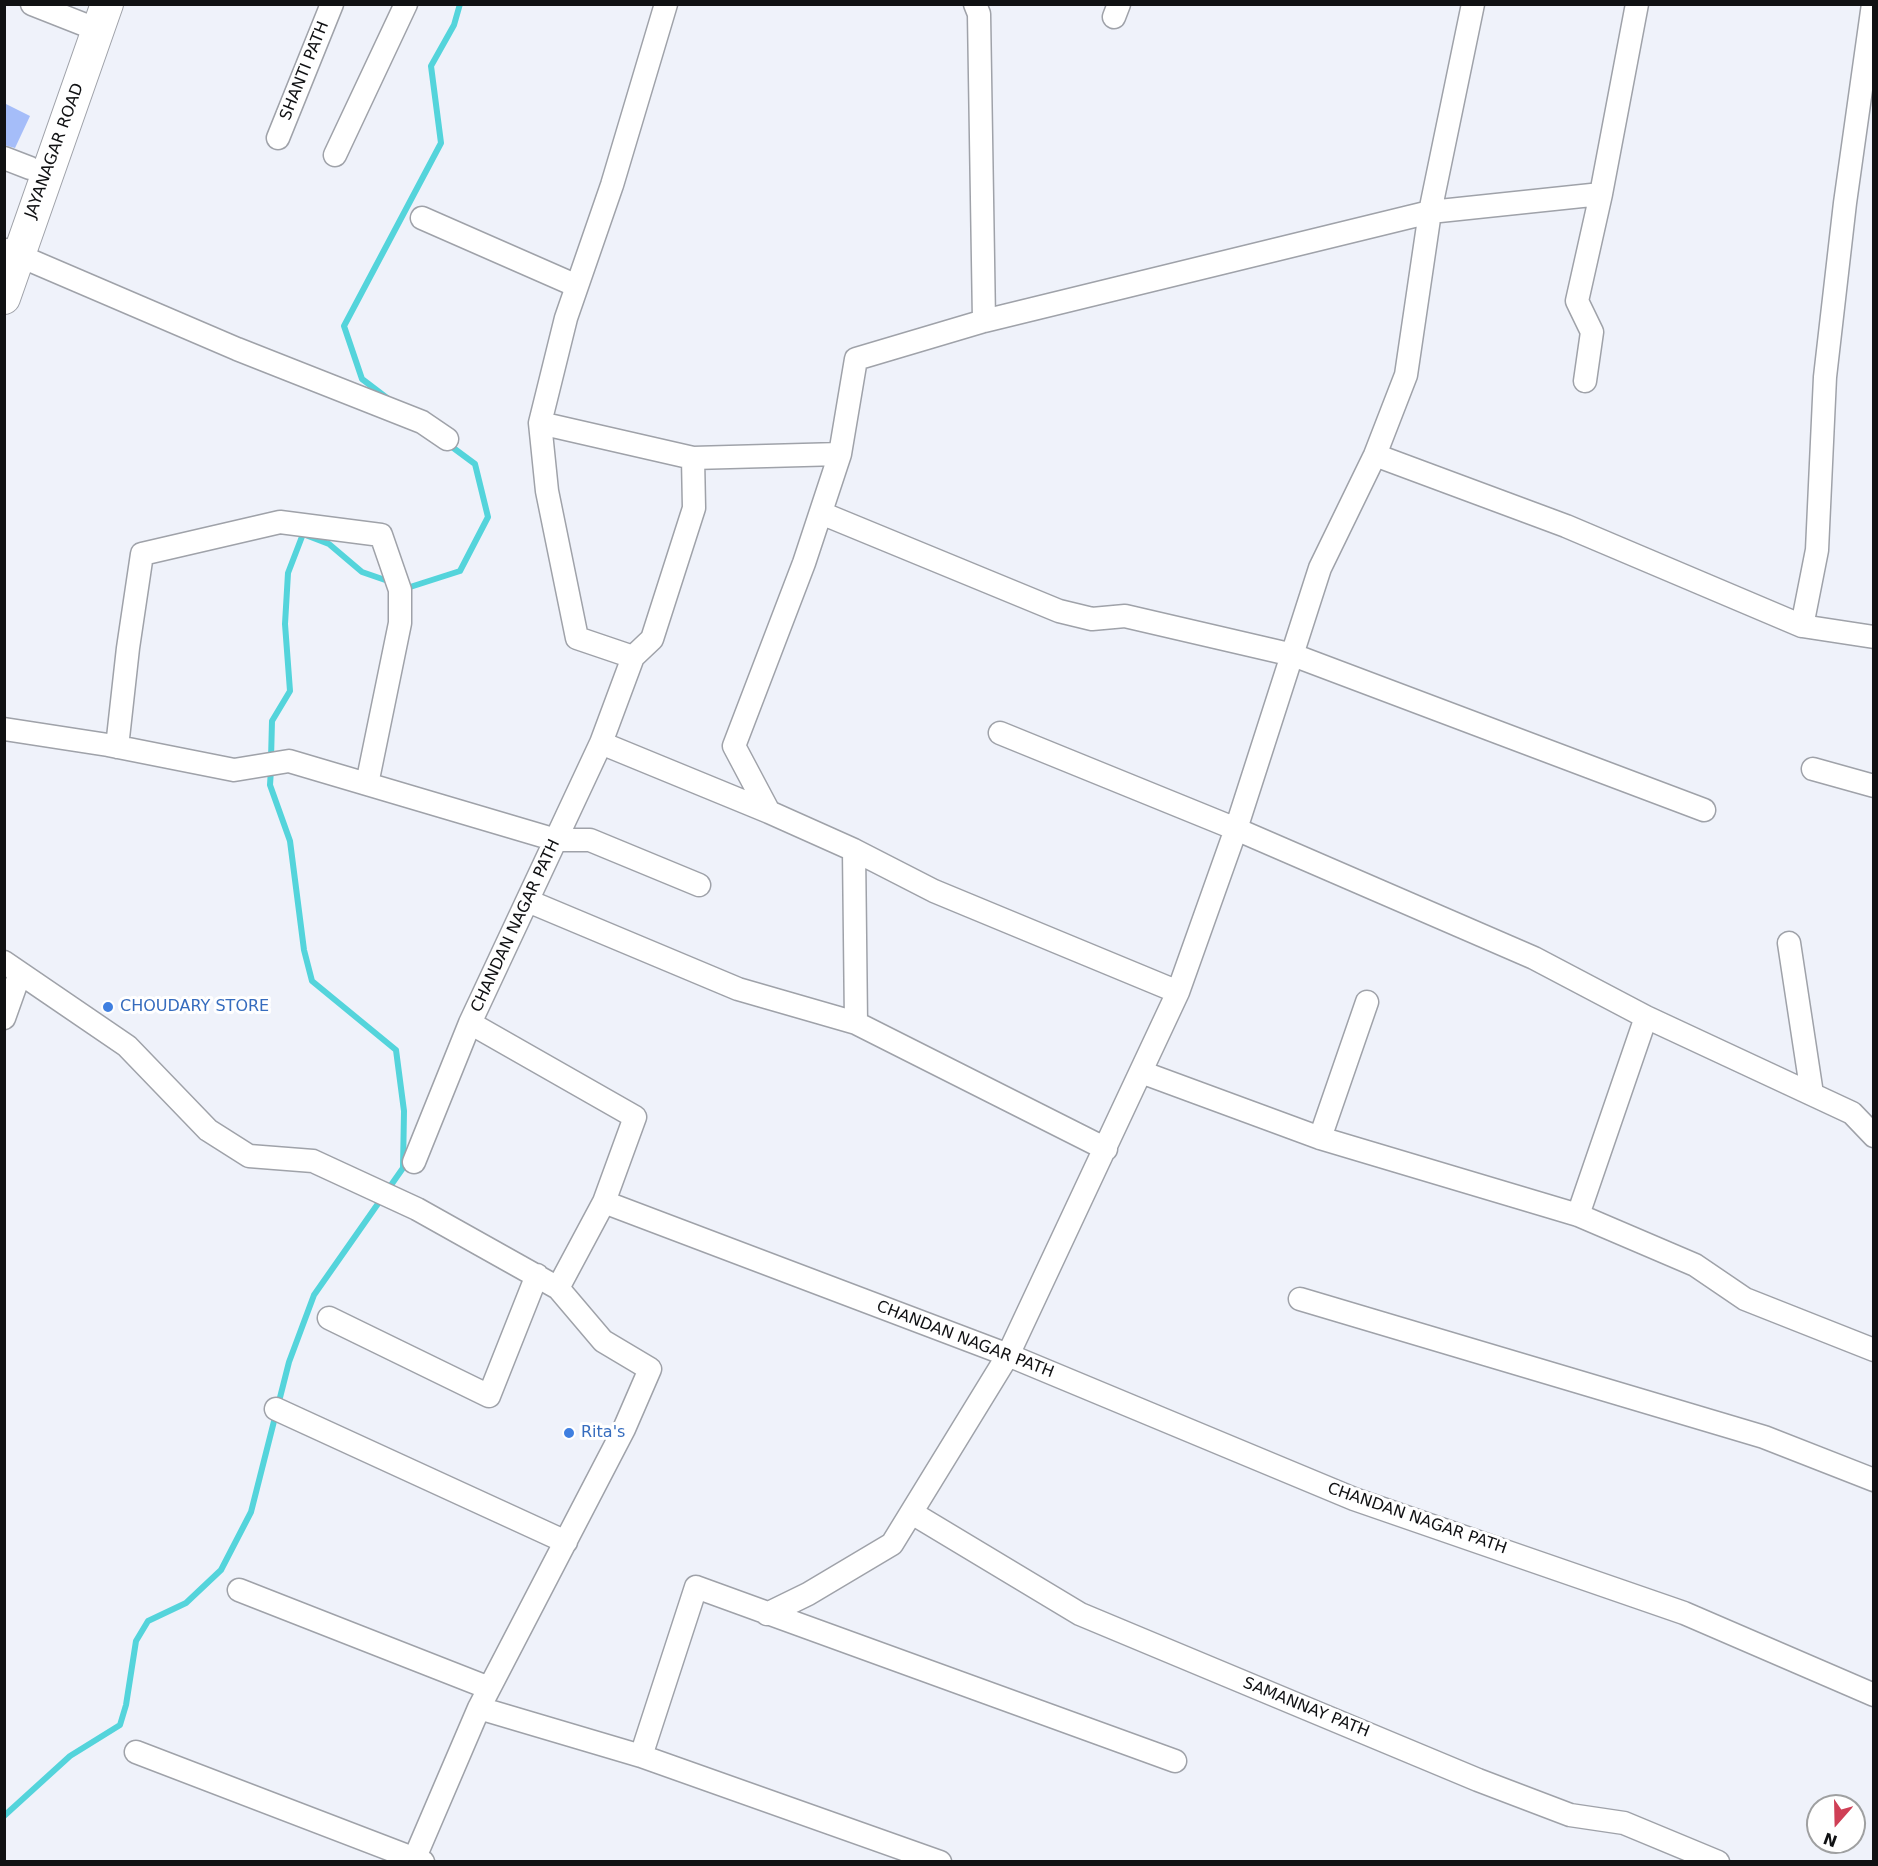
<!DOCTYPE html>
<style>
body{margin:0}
#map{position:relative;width:1878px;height:1866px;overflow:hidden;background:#eff2fa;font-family:"DejaVu Sans",sans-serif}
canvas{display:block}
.frame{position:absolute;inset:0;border:6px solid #101113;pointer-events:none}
.north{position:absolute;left:1806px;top:1794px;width:60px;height:60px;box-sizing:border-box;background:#fff;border:2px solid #9fa0a1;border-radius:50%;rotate:200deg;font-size:16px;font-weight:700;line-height:24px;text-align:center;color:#101113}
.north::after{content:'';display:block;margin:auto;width:21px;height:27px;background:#cf3f56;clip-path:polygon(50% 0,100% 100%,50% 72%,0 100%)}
</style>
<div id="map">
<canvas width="1878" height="1866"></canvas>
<div class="frame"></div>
<div class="north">N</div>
</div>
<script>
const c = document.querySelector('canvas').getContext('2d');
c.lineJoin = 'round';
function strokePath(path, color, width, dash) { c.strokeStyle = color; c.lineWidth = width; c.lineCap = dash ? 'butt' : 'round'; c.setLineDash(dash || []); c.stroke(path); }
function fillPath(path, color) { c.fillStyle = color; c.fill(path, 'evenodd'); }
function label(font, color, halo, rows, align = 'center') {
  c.font = font + ' "DejaVu Sans",sans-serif'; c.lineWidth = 6; c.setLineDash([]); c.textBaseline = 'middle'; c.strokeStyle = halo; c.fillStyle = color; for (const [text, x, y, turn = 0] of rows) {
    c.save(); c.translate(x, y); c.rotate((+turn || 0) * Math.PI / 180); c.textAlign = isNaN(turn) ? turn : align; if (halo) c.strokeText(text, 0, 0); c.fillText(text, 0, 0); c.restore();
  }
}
const stream = new Path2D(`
 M387 398 362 379 344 326 441 143 431 66 454 25 460 4
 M403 586 407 588 460 571 488 517 475 464 448 444
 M271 759 272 721 290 691 285 624 288 573 303 534 329 544 362 572 391 582
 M4 1816 70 1756 120 1725 126 1705 136 1641 148 1621 186 1603 221 1570 251 1512 289 1362 314 1295 403 1168 404 1111 396 1050 312 981 304 950 290 841 270 785 271 769`);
const building = new Path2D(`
 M4 103 30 116 15 148 4 145Z`);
const street = new Path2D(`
 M32 4 98 30
 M666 4 612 185 566 318 540 423 547 491 577 638 633 657 601 743 769 812
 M975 4 979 14 984 321
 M1114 17 1119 4
 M278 138 332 4
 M335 155 406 4
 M4 158 30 168
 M422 218 577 286
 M6 250 237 349 422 422 447 439
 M1585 381 1592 332 1577 301 1601 194 1637 4
 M540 423 693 458 840 454
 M1375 455 1566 526 1802 626 1874 637
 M821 513 1059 611 1092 619 1125 616 1293 655 1704 810
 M1802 626 1817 550 1825 377 1845 203 1873 4
 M633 657 652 639 694 508 693 458
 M4 729 108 745 234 770 289 761 556 840H590L699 885
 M1000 733 1236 829 1534 958 1646 1017 1852 1113 1874 1136
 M601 743 470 1023 635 1117 604 1202 1008 1355 1354 1499 1684 1613 1874 1695
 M117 747 128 648 142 554 280 522 381 535 400 590V623L367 784
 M1813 769 1874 786
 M854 850 856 1023
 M528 901 738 989 856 1023 1106 1149
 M1789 943 1812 1094
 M4 962 127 1046 208 1130 249 1156 313 1161 417 1209 558 1288 603 1341 650 1369 624 1429 479 1708 413 1862
 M1178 992 934 891 854 850 769 812 734 746 804 563 840 454 856 359 984 321 1430 212 1601 194
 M4 1018 20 973
 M1141 1072 1320 1138 1578 1215 1695 1265 1745 1299 1874 1350
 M1320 1138 1367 1002
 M414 1162 470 1023
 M1578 1215 1646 1017
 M558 1288 604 1202
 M1300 1299 1764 1437 1874 1480
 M329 1318 489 1396 537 1275
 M276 1409 566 1542
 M912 1513 1080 1614 1478 1780 1570 1815 1624 1823 1718 1862
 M239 1590 489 1688
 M767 1614 808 1594 892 1544 1008 1355 1178 992 1236 829 1320 568 1375 455 1406 375 1430 212 1473 4
 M479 1708 641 1756 696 1587 1175 1761
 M136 1752 423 1862
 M641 1756 940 1862`);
const secondary = new Path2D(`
 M4 298 107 4`);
const markers = [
 [108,1007,6,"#3f7fe0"],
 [569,1433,6,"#3f7fe0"]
];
const streetNames = [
 ["SHANTI PATH",305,71,-68],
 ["JAYANAGAR ROAD",55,151,-70],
 ["CHANDAN NAGAR PATH",516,926,-65],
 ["CHANDAN NAGAR PATH",965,1340,21],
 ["CHANDAN NAGAR PATH",1417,1519,19],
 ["SAMANNAY PATH",1306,1708,22]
];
const shopNames = [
 ["CHOUDARY STORE",120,1007],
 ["Rita's",581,1433]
];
strokePath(stream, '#54d4db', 6);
fillPath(building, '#a5bdf9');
strokePath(street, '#9fa2a9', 25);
strokePath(secondary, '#9fa2a9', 34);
strokePath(street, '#fff', 22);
strokePath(secondary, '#fff', 32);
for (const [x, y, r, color] of markers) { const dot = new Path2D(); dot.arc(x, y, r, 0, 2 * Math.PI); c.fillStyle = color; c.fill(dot); strokePath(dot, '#fff', 2); }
label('16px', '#101113', '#fff', streetNames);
label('16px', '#366cbe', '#fff', shopNames, 'left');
</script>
